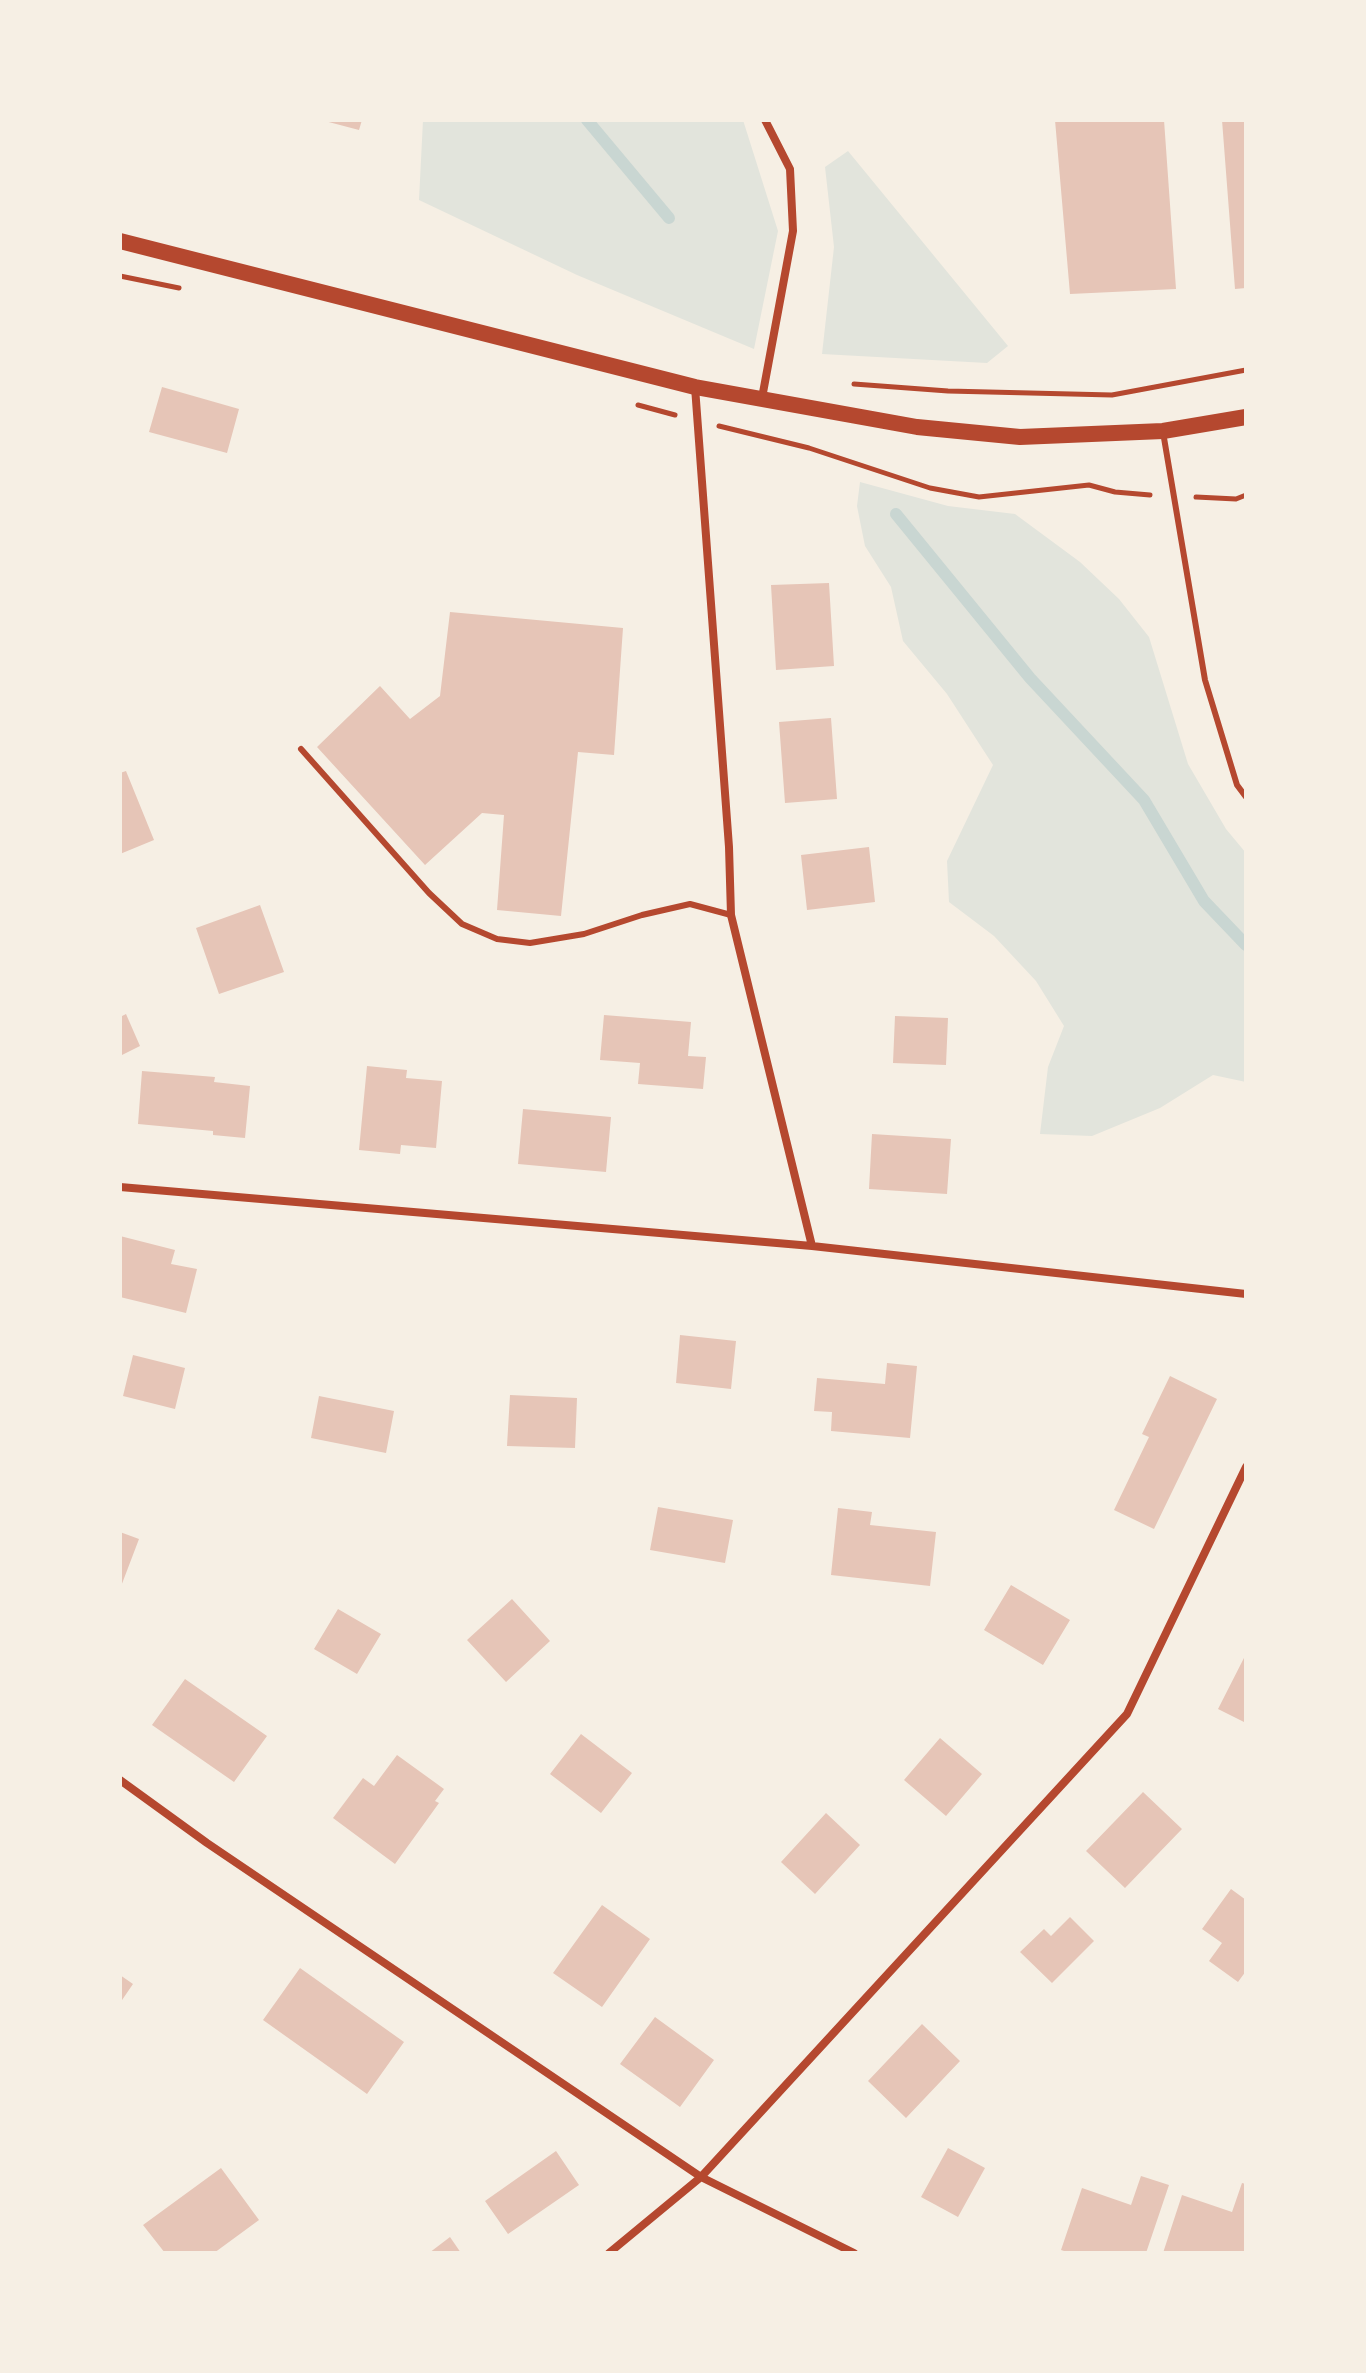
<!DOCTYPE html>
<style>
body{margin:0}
#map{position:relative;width:1366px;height:2373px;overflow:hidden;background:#f6efe4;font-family:Cabin,sans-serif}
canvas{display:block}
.frame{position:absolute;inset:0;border:122px solid #f6efe4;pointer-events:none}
</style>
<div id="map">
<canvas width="1366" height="2373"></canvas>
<div class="frame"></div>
</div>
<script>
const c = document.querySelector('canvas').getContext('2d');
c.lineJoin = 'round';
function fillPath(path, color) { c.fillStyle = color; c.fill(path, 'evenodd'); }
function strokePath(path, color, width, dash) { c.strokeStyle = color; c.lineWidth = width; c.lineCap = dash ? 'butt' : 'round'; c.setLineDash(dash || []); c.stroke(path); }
const green = new Path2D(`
 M423 120H743L778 231 754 349 577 275 419 200Z
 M848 151 1008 346 987 363 822 354 834 247 825 167Z
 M860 482 948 506 1015 514 1080 562 1119 599 1149 637 1188 764 1226 829 1246 853V1082L1213 1075 1160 1108 1092 1136 1040 1134 1048 1067 1064 1026 1036 981 994 936 949 902 947 861 993 765 947 694 903 641 891 587 865 546 857 506Z`);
const stream = new Path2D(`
 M587 120 669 218
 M896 514 1030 678 1144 800 1204 901 1246 945`);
const building = new Path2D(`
 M321 120H362L359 130Z
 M1055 120H1164L1176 289 1070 294Z
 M1222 120H1246V288L1235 289Z
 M162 387 239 409 227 453 149 432Z
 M829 583 834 666 776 670 771 585Z
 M450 612 623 628 614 755 578 752 561 916 497 910 504 815 482 813 425 865 317 747 380 686 410 719 440 696Z
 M831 718 837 799 785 803 779 722Z
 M126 771 154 840 120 854V773Z
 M869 847 875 902 807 910 801 855Z
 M260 905 284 972 219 994 196 928Z
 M126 1014 140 1046 120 1056V1017Z
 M604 1015 691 1022 688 1056 706 1057 703 1089 638 1084 640 1063 600 1060Z
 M895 1016 948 1018 946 1065 893 1063Z
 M367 1066 407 1070 406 1078 442 1081 436 1148 401 1145 400 1154 359 1150Z
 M142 1071 215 1077 214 1082 250 1086 245 1138 213 1135V1131L138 1124Z
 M523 1109 611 1117 606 1172 518 1164Z
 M872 1134 951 1139 947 1194 869 1189Z
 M120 1236 175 1250 171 1264 197 1269 186 1313 120 1297Z
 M680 1335 736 1341 731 1389 676 1383Z
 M133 1355 185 1368 175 1409 123 1396Z
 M887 1363 917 1366 910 1438 831 1431 832 1412 814 1411 817 1378 885 1384Z
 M1170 1376 1217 1399 1154 1529 1114 1510 1149 1437 1142 1434Z
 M510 1395 577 1398 575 1448 507 1446Z
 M319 1396 394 1411 386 1453 311 1438Z
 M658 1507 733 1520 725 1563 650 1550Z
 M838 1508 872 1512 870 1525 936 1532 930 1586 831 1575Z
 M120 1532 139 1539 120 1589Z
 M1011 1585 1070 1620 1043 1665 984 1630Z
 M512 1599 550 1641 506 1682 467 1640Z
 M338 1609 381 1634 357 1674 314 1649Z
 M1246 1654V1723L1218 1709Z
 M185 1679 267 1736 234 1782 152 1725Z
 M581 1734 632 1773 601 1813 550 1774Z
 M940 1738 982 1774 946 1816 904 1780Z
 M397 1755 444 1789 435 1801 439 1803 395 1864 333 1818 363 1778 374 1786Z
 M1143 1792 1182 1829 1125 1888 1086 1851Z
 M826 1813 860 1845 815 1894 781 1862Z
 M1231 1889 1246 1900V1971L1238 1982 1209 1961 1222 1943 1202 1929Z
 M602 1905 650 1939 602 2007 553 1973Z
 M1070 1917 1094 1941 1052 1983 1020 1952 1044 1929 1051 1936Z
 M300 1968 404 2042 367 2094 263 2020Z
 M120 1975 133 1984 120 2003Z
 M655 2017 714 2060 680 2107 620 2064Z
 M922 2024 960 2061 906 2118 868 2081Z
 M948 2148 985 2168 958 2217 921 2197Z
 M556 2151 579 2185 508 2234 485 2201Z
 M221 2168 259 2220 214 2253H165L143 2225Z
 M1141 2176 1169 2185 1146 2253H1070L1061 2250 1082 2188 1131 2205Z
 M1242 2183 1246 2184V2253H1163L1182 2195 1232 2212Z
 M450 2237 461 2253H429Z`);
const path = new Path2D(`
 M120 276 179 288
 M854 384 948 391 1112 395 1246 370
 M638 405 675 415
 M719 426 809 448 930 488 979 497 1089 485 1115 492 1150 495
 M1196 497 1236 499 1246 495`);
const service = new Path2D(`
 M1163 432 1205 680 1237 785 1246 797
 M301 749 429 893 462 924 497 939 530 943 584 934 642 915 690 904 731 915`);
const minor = new Path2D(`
 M695 387 729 847 731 915 812 1246
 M762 398 793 231 790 169 765 120
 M120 1187 812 1246 1246 1294
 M120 1780 207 1843 701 2177 854 2253
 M609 2253 701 2177 1127 1714 1246 1467`);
const secondary = new Path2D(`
 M120 241 695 387 917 427 1020 437 1163 431 1246 417`);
fillPath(green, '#e2e4dc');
strokePath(stream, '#c9d6d2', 12);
fillPath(building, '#e6c5b7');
strokePath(path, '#b5482f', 5);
strokePath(service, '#b5482f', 6);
strokePath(minor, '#b5482f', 8);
strokePath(secondary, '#b5482f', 16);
</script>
